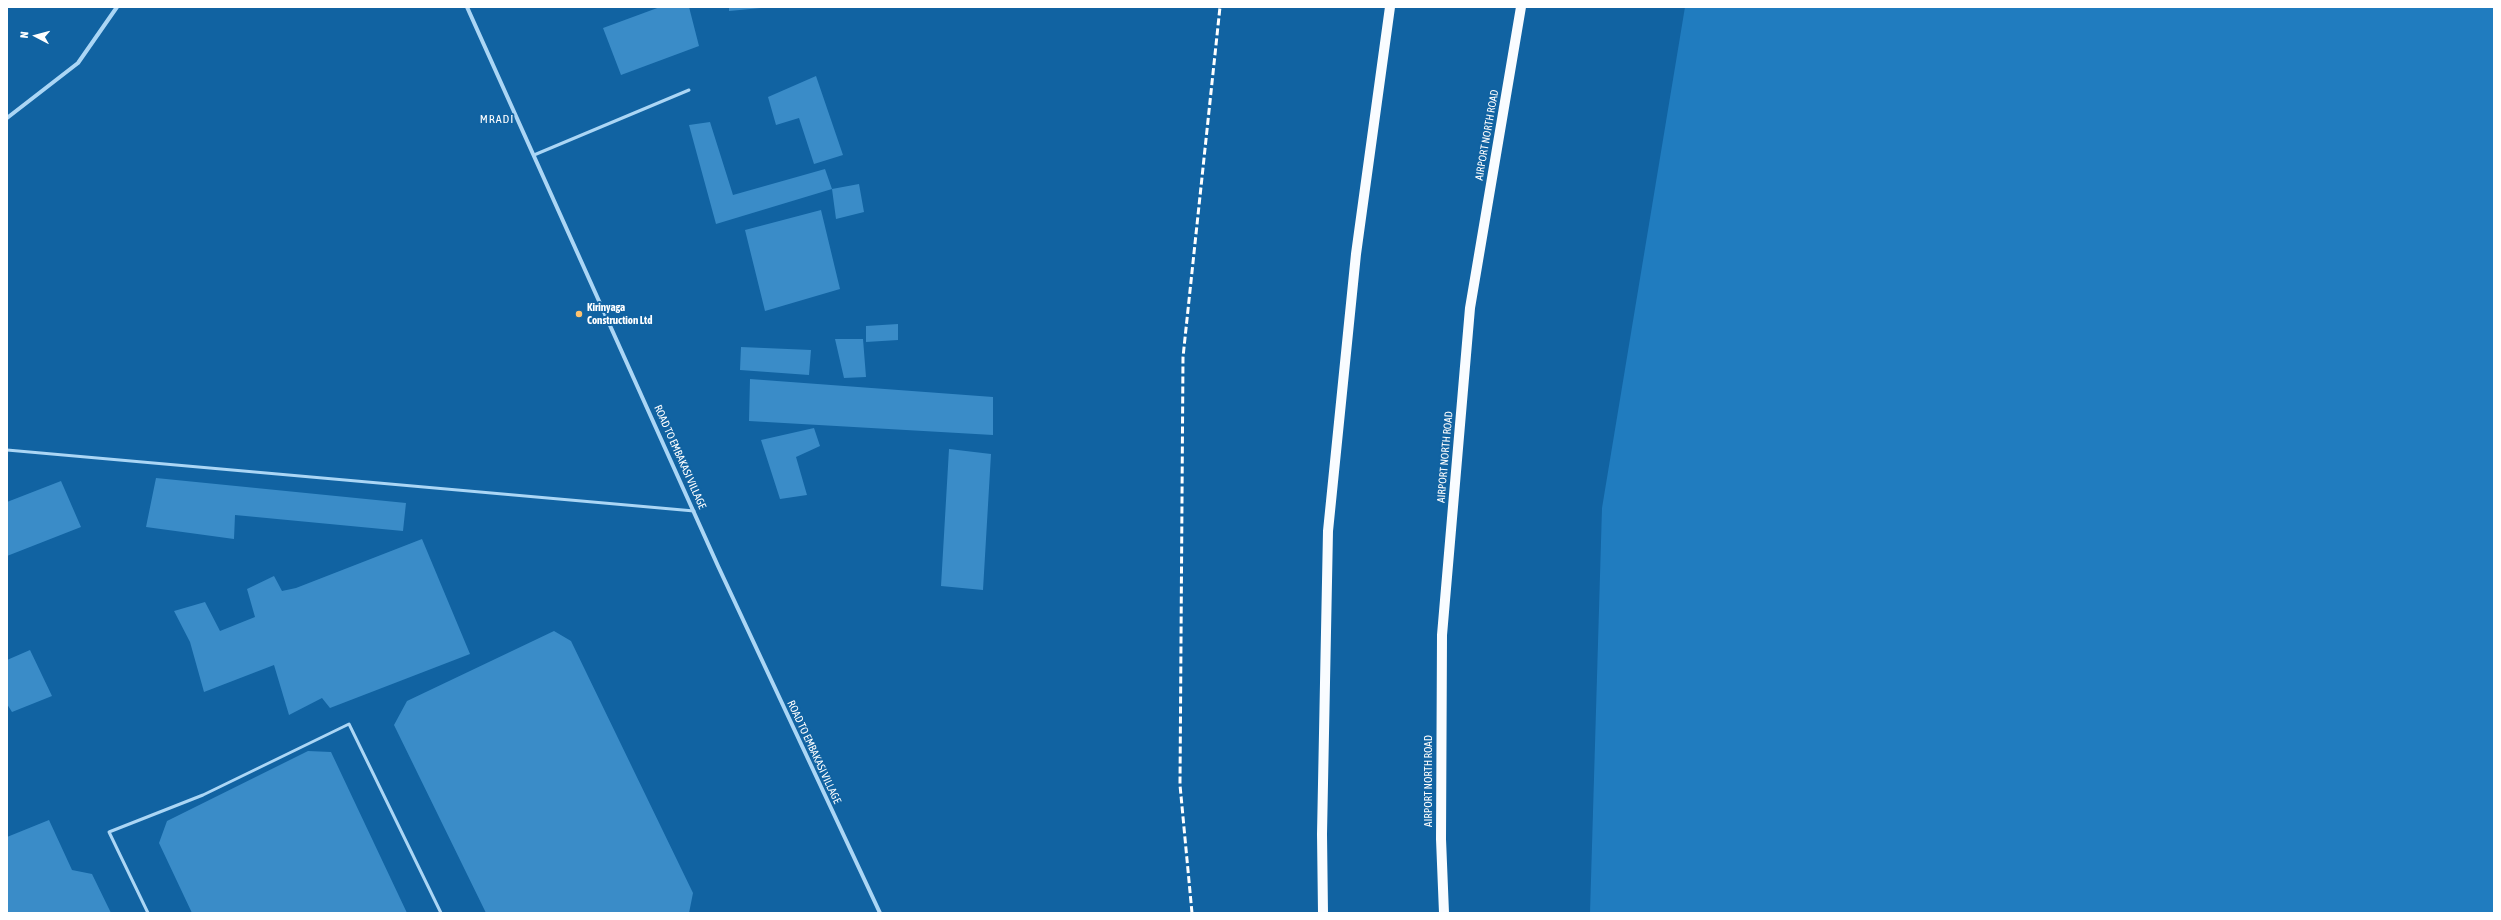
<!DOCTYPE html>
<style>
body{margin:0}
#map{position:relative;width:2501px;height:920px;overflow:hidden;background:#1163a2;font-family:"Asap Condensed",sans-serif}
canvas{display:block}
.frame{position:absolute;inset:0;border:8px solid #fff;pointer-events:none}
.north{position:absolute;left:16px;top:16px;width:40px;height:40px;-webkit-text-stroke:3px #1163a2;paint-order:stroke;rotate:276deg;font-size:11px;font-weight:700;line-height:16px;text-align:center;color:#fff}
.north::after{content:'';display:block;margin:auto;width:14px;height:18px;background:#fff;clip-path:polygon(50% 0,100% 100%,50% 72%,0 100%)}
</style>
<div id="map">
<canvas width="2501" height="920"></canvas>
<div class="frame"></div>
<div class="north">N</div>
</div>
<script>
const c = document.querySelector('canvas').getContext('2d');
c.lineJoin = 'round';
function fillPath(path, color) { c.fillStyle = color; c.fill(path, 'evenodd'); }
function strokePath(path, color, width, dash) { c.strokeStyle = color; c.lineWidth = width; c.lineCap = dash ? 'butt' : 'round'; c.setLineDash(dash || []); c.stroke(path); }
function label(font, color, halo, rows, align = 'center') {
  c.font = font + ' "Asap Condensed",sans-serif'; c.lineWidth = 4; c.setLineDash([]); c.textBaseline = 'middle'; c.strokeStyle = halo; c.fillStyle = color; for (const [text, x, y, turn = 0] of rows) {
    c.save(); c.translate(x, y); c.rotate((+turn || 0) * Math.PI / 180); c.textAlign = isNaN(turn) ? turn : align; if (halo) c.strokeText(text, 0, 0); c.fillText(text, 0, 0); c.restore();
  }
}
const green = new Path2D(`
 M1685 7H2494V913H1590L1602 508Z`);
const building = new Path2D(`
 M660 7H689L699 46 621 75 603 28Z
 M729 7H761V8L729 11Z
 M816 76 843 155 814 164 799 118 776 125 768 97Z
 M710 122 733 195 825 169 832 189 716 224 689 125Z
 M859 184 864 212 836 219 832 189Z
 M821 210 840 289 765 311 745 230Z
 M898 324V340L866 342V326Z
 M835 339H863L866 377 844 378Z
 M741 347 811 350 809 375 740 370Z
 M750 379 993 397V435L749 421Z
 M814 428 820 446 796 457 807 495 780 499 761 440Z
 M949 449 991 454 983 590 941 586Z
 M156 478 406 503 403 531 235 515 234 539 146 527Z
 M61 481 81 527 7 556V502Z
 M422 539 470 654 330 708 322 698 289 715 274 665 204 692 190 642 174 611 205 602 220 631 255 617 247 589 274 576 282 591 296 588Z
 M554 631 571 641 693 893 689 913H486L394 725 407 701Z
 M30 650 52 696 12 712 7 704V660Z
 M308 751 331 752 407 913H192L159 843 167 821Z
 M49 820 72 870 92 874 111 913H7V837Z`);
const service = new Path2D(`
 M534 155 689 90
 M7 450 694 511
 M148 913 109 832 203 795 349 724 441 913`);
const minor = new Path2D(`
 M467 7 718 566 880 913
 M7 118 78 63 117 7`);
const primary = new Path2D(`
 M1323 913 1322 834 1328 531 1356 254 1390 7
 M1444 913 1441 839 1442 635 1470 308 1521 7`);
const rail = new Path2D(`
 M1192 913 1180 785 1183 357 1220 7`);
const markers = [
 [579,314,4,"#ffc36f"]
];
const streetNames = [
 ["AIRPORT NORTH ROAD",1487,135,-80],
 ["ROAD TO EMBAKASI VILLAGE",680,457,66],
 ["AIRPORT NORTH ROAD",1445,457,-85],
 ["ROAD TO EMBAKASI VILLAGE",814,752,65],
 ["AIRPORT NORTH ROAD",1429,781,-90]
];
const poiNames = [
 ["Kirinyaga",587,308],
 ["Construction Ltd",587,321]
];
const neighbourhoodNames = [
 ["MRADI",497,119]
];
fillPath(green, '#207cbf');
fillPath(building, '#3a8cc8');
strokePath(service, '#abd6f5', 3);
strokePath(minor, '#abd6f5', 4);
strokePath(primary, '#f9fcff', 10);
strokePath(rail, '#fff', 3, [7, 3]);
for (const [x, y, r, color] of markers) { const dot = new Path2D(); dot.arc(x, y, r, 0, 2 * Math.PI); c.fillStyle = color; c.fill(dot); strokePath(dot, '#1163a2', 1.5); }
label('11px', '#fff', '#1163a2', streetNames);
label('bold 11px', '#fff', '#1163a2', poiNames, 'left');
c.letterSpacing = '1px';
label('12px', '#fff', '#1163a2', neighbourhoodNames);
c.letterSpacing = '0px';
</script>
